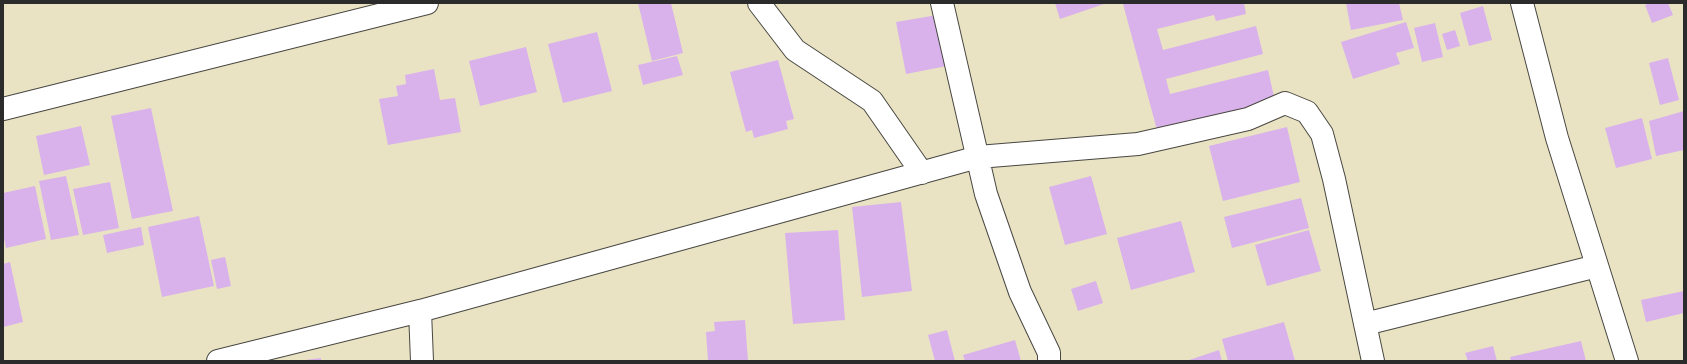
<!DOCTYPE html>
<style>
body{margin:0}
#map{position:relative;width:1687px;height:364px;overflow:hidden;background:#e9e3c3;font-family:"IM FELL English",serif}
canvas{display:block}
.frame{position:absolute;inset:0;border:4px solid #2b2b2b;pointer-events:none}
</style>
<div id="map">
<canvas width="1687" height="364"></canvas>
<div class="frame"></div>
</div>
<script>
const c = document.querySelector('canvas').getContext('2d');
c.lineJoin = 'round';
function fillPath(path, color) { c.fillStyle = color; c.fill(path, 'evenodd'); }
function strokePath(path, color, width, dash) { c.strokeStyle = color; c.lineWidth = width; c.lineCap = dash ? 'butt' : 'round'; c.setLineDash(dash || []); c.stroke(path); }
const building = new Path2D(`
 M638 3H671L683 53 652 61Z
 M1055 3H1107L1060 19Z
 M1244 3 1246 14 1216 21 1214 15 1157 29 1163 50 1256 26 1263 54 1166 79 1170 94 1268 70 1275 101 1157 130 1123 4Z
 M1346 3H1399L1403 20 1351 30Z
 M1650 3H1668L1673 15 1652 23 1645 5Z
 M1483 6 1492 40 1469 46 1460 13Z
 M937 15 947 66 906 74 896 22Z
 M1406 22 1414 48 1396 53 1400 64 1353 79 1341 42Z
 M1435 23 1443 57 1422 62 1414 28Z
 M1455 30 1460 46 1447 50 1442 34Z
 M597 32 612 91 563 103 548 44Z
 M526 47 537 92 480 106 469 61Z
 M677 56 683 75 643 85 638 65Z
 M1668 58 1679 100 1660 105 1649 63Z
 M778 60 794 119 786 121 788 129 754 138 752 130 746 132 730 72Z
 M434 69 440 100 455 98 461 132 388 145 379 99 398 96 396 86 406 84 405 75Z
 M151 108 173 211 132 219 111 116Z
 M1684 111V150L1656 156 1649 121Z
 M1642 118 1652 159 1616 168 1605 128Z
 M81 126 90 165 44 175 36 136Z
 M1287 127 1300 182 1223 201 1209 146Z
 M66 176 79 235 51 240 39 181Z
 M1091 176 1107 234 1065 245 1049 187Z
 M110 182 119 228 83 235 73 189Z
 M35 186 46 239 6 248 3 234V193Z
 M1301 198 1309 228 1232 248 1224 217Z
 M901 202 912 291 862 297 852 207Z
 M199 216 214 286 162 297 148 227Z
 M1181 221 1195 272 1131 290 1117 238Z
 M141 227 144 245 107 253 103 235Z
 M838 230 845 320 793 324 785 233Z
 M1309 230 1321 271 1267 286 1255 245Z
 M225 257 231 286 217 289 211 260Z
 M10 262 23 322 3 327V264Z
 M1096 281 1103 303 1078 311 1071 289Z
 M1684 291V313L1646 322 1641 300Z
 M745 320 748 361H708L706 332 715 331 714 322Z
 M1284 322 1295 361H1228L1222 339Z
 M947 330 955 361H935L928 335Z
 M1015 340 1021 361H965L963 355Z
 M1581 341 1586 361H1511L1510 357Z
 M1493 346 1497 361H1468L1465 353Z
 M1219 350 1222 361H1186Z
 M321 358V361H305V360Z`);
const minor = new Path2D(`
 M759 3 795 50 872 101 922 173
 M942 3 986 194 1020 292 1049 353V361
 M1522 3 1557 138 1627 361
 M3 109 427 3
 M420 311 422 361
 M1365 324 1597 266
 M218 361 420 311 978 157 1138 144 1248 119 1285 103 1307 112 1322 134 1334 179 1373 361`);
fillPath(building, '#d9b2eb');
strokePath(minor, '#484742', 24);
strokePath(minor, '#fff', 22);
</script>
